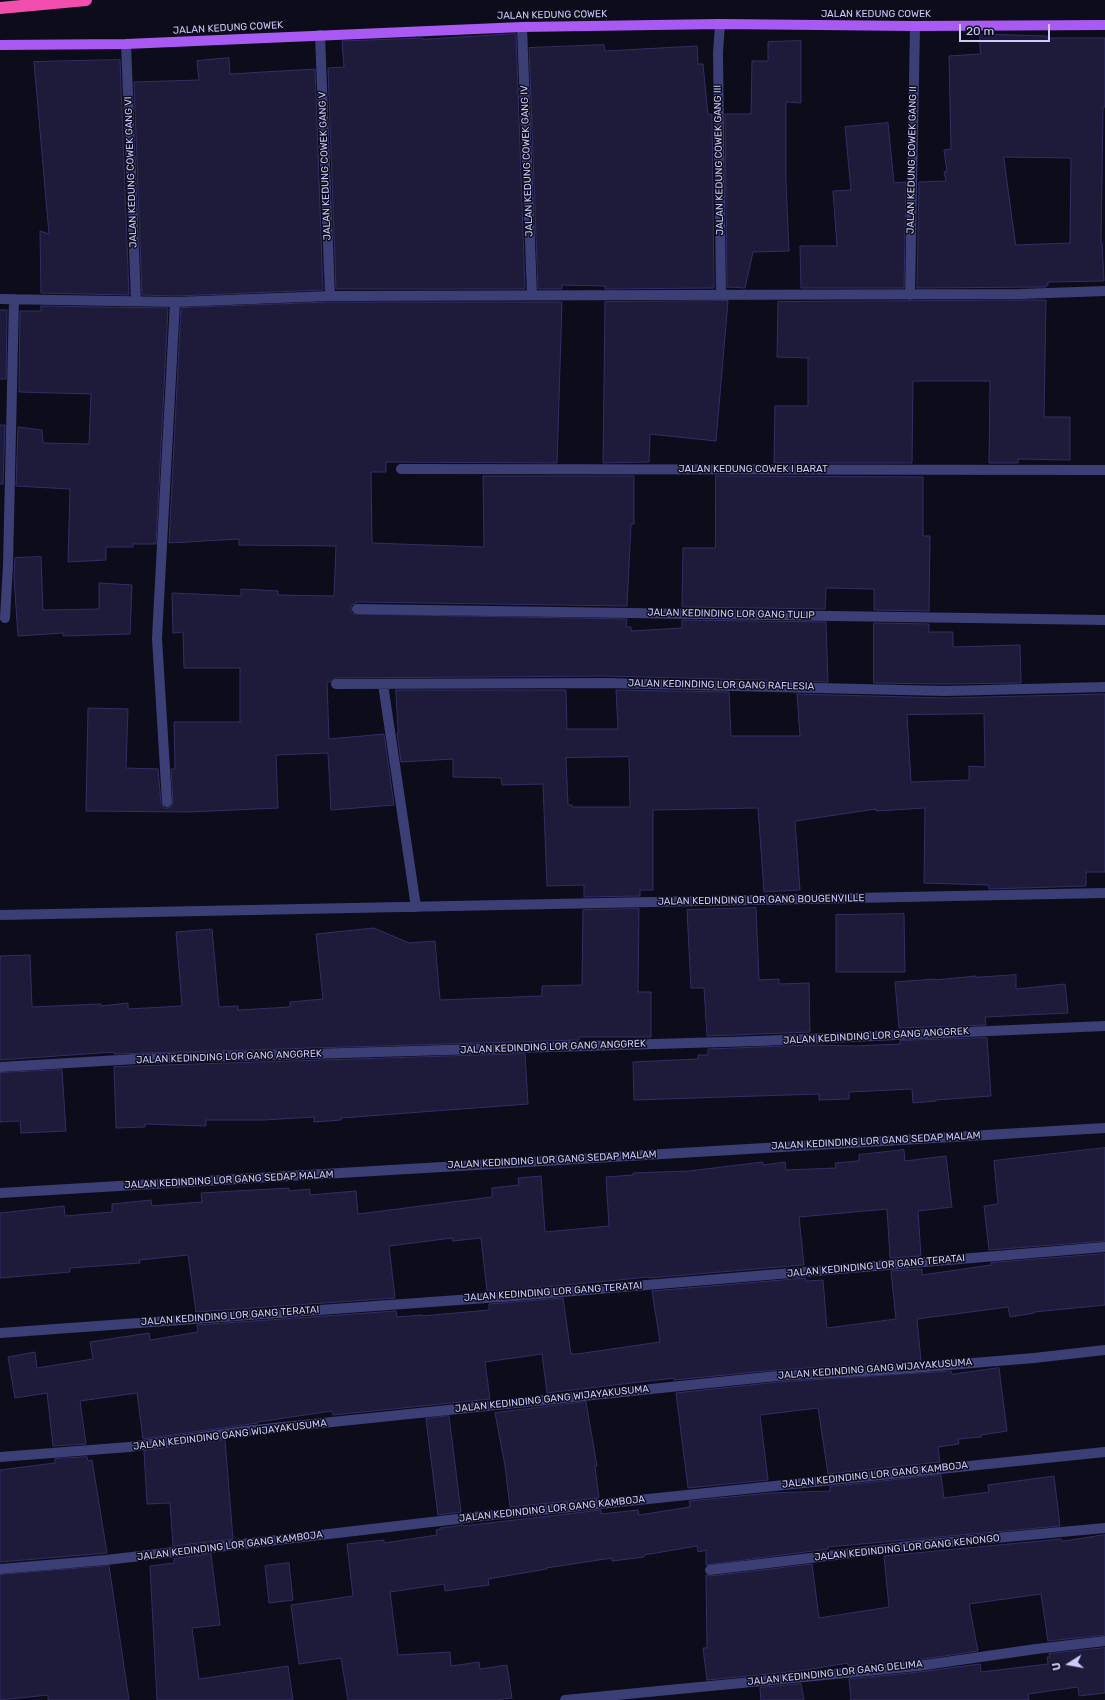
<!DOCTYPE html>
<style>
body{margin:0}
#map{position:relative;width:1105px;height:1700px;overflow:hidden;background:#0d0c1b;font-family:Rubik,sans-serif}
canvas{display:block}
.north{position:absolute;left:1049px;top:1644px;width:40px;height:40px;-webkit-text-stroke:3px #0d0c1b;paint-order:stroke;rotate:259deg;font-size:11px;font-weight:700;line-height:16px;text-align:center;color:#cacafb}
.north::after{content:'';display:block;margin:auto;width:14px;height:18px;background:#cacafb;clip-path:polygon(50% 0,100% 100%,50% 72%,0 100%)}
.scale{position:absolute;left:959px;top:24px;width:91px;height:18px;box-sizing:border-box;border:2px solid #cacafb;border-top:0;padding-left:5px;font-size:12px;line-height:14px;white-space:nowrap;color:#cacafb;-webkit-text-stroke:3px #0d0c1b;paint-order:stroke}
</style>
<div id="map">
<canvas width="1105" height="1700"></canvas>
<div class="north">U</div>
<div class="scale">20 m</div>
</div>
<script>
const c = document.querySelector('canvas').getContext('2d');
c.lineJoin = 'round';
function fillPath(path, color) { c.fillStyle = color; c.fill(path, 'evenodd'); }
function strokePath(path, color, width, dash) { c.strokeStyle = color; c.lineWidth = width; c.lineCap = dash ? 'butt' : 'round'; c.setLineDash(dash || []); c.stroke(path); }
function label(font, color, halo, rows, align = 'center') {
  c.font = font + ' Rubik,sans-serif'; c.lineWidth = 3; c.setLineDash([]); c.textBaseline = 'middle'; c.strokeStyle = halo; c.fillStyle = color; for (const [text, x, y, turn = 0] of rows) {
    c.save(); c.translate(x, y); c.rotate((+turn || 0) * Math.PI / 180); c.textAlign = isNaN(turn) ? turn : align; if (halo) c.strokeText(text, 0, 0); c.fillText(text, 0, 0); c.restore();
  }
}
const building = new Path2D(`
 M516 34 525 289H336L328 68 344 67 342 41 423 38V39Z
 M980 34 1047 36V38H1105V107H1103L1101 242H1102L1104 281 1048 282V285H1046V287L917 288 919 182 946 181 944 172 947 171 944 150 951 149 949 56 980 54ZM1004 157 1071 158 1070 243 1016 245Z
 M801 41V103L786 102V183L789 251 753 252 745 288 729 287 727 288 725 114H751L752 61H768V42Z
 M604 45 605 51 697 46 698 64H703L708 115 712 114 714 288 605 289V286L562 285V289H538L529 48Z
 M229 58 230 74 315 69 323 290 175 296 142 295 134 82 199 80 197 61Z
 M120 60 129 295 41 293 40 231 49 234 34 62Z
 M888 123 894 183 906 182 904 288H801L800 246H837L833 191 851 190 845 127Z
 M1020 300H1046L1044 417H1070V460L1018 459V463H989L990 381H913L912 463H774L775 406H808V358L777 357 778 302Z
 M728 301 716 441 650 434 649 462 603 463 605 302Z
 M330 302H562L557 463 386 462V472H371L372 543 484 547 483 476H634V524H631L627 606 357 602 351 606V612L353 614 627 619 626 627H631V631L682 628V620L826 622 828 682 607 676 336 678 330 682H327L329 739 384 734 394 805 331 810 328 753 276 755 278 808 188 812 86 811 88 708 128 709 126 768 158 769 161 803 164 808H167L171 807 173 802 171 769H175L174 722H240V668H184L183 632 173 633 172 593 241 596V589L278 591V595L334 596 336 546 239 545V539L169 543 181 308Z
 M41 306 168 308 156 544H133V547H106V560L68 562 70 489 16 486 18 427 42 430 43 443 89 444 91 394 19 392 20 311H41Z
 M0 310H7L6 379H0Z
 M0 425H5L3 484H0Z
 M716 476 923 477V536H930L929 611 874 610V589L826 588 825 609 682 607 683 548H715Z
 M41 557 43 610 99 609V583L132 585 130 634 63 636V633L18 636 14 578 15 558Z
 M874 623 929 624V632H953V647L1020 645 1021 683 945 684 874 683Z
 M396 690H566L567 729H618L616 690 729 692 731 736H800L797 694 945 698 1105 694V872H1086V886L989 889V885L924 883 925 808 876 811V809L795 821 800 890 764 892 758 808 653 810V890H640V896L584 897V885L547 886 543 784 502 785 501 778 453 777V759L401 762 397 733H398ZM984 714 985 767 969 766V780L911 782 907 715ZM629 757 630 807H572V805H568L566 758Z
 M756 908 759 980 779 979V984L809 983 810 1032 707 1036 704 988H691L687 910Z
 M639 909 638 992H651V1037H579V1040L114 1054V1052L0 1060V956L30 955 32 1007 101 1004V1006L128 1003V1009L182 1006 176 932 212 929 219 1007 238 1006V1010L290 1007V1002L323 999 316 934 374 928 409 943 435 941 440 1000 542 996V986L582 985 583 910Z
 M904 914 905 972H836V915Z
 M1016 975V989L1065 984 1068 1013 985 1017 986 1025 899 1028 895 982 935 979V980L976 976V977Z
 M987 1038 991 1096 936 1100V1101L913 1103 912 1089 849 1092V1099L819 1100V1094L634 1100 633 1062 698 1059V1055H708V1049L810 1045 856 1046 900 1044V1041Z
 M525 1054 528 1104 341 1118V1120L314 1122V1117L264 1120H206V1126L145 1124V1127L116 1128 114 1067Z
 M62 1070 66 1131 21 1133 20 1121 0 1122V1073Z
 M1105 1148V1241L989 1250 984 1206 998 1204 994 1161Z
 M904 1150 905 1161 946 1156 952 1207 918 1211 921 1256 890 1258 887 1209 799 1217 804 1265 649 1278V1277L514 1290 487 1291 481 1238 453 1241 452 1238 389 1246 395 1298 196 1312 188 1255 139 1260 140 1263 70 1268V1272L0 1278V1213L64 1206 65 1216 112 1212V1204L151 1200 152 1206 202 1202 201 1193 289 1188V1191L310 1189V1195L356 1191 358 1214 492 1197V1188L519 1185 518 1178 541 1176 545 1232 609 1226 606 1177 633 1175V1173L689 1171 763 1162V1165L785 1162 786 1170 836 1168 835 1163 859 1161V1155Z
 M1105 1254V1305L1034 1312V1313L1010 1317 1008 1307 917 1319 921 1361 776 1370 674 1380V1378L547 1393 542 1354 485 1362 490 1399 333 1415 332 1411 258 1422V1423L143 1439 137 1393 80 1401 86 1444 53 1446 47 1393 15 1398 8 1357 35 1352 37 1368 93 1359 90 1342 149 1333 150 1340 198 1332 197 1325 396 1311 397 1317 422 1315V1316L489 1310V1304L563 1298 571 1354H577L660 1342 652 1291 806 1278V1281L823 1280 827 1328 896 1319 891 1271 922 1269V1275L991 1265V1263Z
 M999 1368 1007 1431 981 1435V1437L958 1439 959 1444 938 1447 940 1462 828 1474 818 1408 760 1415 768 1480 688 1488 676 1393 778 1382 951 1371 952 1374Z
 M586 1402 597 1466H595L599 1498 510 1507 505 1466 495 1413Z
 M449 1416 461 1512 438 1515 426 1419Z
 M225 1440 233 1539 173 1546 170 1503 147 1504 144 1451Z
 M87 1457 88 1461 92 1460 107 1553 0 1562V1470L55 1463V1459Z
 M941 1475 944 1498 989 1492 988 1485 1054 1476 1060 1526 828 1547V1549L706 1565V1550L698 1552 697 1546 644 1555V1557L612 1561V1558L546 1568 547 1569 488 1579 489 1585 445 1591 444 1584 390 1592 398 1655 450 1652 451 1666 479 1662 480 1669 507 1665 512 1698 495 1700H348L341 1658 299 1664 291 1605 353 1596 347 1544 384 1540V1543L437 1535 436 1530 440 1529V1528L463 1525V1526L601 1510V1514L638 1510 639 1515 690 1507 689 1501 770 1493 830 1491V1487Z
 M1105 1535V1635L1048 1641 1041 1594 969 1604 978 1651 917 1660 848 1666V1663L800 1671 707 1680 703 1648H707L706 1575 711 1576 812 1564 819 1618 889 1607 884 1556 1061 1539 1062 1541Z
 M211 1554 220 1625 192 1628 199 1679 288 1666 293 1700H157L150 1566 174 1563V1559Z
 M289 1563 293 1600 269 1603 265 1566Z
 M109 1566 129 1700H48V1695L0 1700V1575Z
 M1105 1648V1693L1079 1696 1078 1687 1028 1694 1029 1700H851L849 1679 919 1672 980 1664 981 1672 1048 1664 1047 1657H1050L1049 1654Z
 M801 1684 804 1700H761L760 1688Z`);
const minor = new Path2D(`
 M720 24 718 53 721 295
 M522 27 532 295
 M320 35 330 296
 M126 44 136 301
 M910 295 915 26
 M0 299 175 302 330 296 1020 294 1105 291
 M401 469 1105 470
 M357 609 1105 620
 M5 618 8 565 14 299
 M336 684 607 683 945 691 1105 687
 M383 684 416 907
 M167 802 157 638 175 302
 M0 915 1105 893
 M0 1067 137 1059 758 1041 1105 1026
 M0 1193 1105 1128
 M0 1333 514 1296 1105 1247
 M0 1457 129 1447 245 1431 777 1376 900 1369 1034 1358 1105 1350
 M0 1569 106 1560 483 1516 1105 1452
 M710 1570 919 1545 1105 1528
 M565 1700 918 1666 1036 1649 1105 1641`);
const major = new Path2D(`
 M0 45 126 44 522 27 720 24 915 26 1105 25`);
const highway = new Path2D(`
 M0 8 86 0`);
const streetNames = [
 ["JALAN KEDUNG COWEK",876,14],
 ["JALAN KEDUNG COWEK",552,15,-1],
 ["JALAN KEDUNG COWEK",228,28,-3],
 ["JALAN KEDUNG COWEK GANG III",719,160,-91],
 ["JALAN KEDUNG COWEK GANG II",912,160,-89],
 ["JALAN KEDUNG COWEK GANG IV",527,161,-92],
 ["JALAN KEDUNG COWEK GANG V",325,166,-92],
 ["JALAN KEDUNG COWEK GANG VI",131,172,-92],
 ["JALAN KEDUNG COWEK I BARAT",753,469],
 ["JALAN KEDINDING LOR GANG TULIP",731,614,1],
 ["JALAN KEDINDING LOR GANG RAFLESIA",721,685,1],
 ["JALAN KEDINDING LOR GANG BOUGENVILLE",761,900,-1],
 ["JALAN KEDINDING LOR GANG ANGGREK",876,1036,-3],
 ["JALAN KEDINDING LOR GANG ANGGREK",553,1047,-2],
 ["JALAN KEDINDING LOR GANG ANGGREK",229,1057,-2],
 ["JALAN KEDINDING LOR GANG SEDAP MALAM",876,1141,-3],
 ["JALAN KEDINDING LOR GANG SEDAP MALAM",552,1160,-3],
 ["JALAN KEDINDING LOR GANG SEDAP MALAM",229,1180,-3],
 ["JALAN KEDINDING LOR GANG TERATAI",876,1266,-5],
 ["JALAN KEDINDING LOR GANG TERATAI",553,1292,-4],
 ["JALAN KEDINDING LOR GANG TERATAI",230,1316,-4],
 ["JALAN KEDINDING GANG WIJAYAKUSUMA",875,1369,-4],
 ["JALAN KEDINDING GANG WIJAYAKUSUMA",552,1399,-6],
 ["JALAN KEDINDING GANG WIJAYAKUSUMA",230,1435,-7],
 ["JALAN KEDINDING LOR GANG KAMBOJA",875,1475,-6],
 ["JALAN KEDINDING LOR GANG KAMBOJA",552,1509,-6],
 ["JALAN KEDINDING LOR GANG KAMBOJA",230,1546,-7],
 ["JALAN KEDINDING LOR GANG KENONGO",907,1548,-6],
 ["JALAN KEDINDING LOR GANG DELIMA",835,1673,-6]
];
fillPath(building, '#1d1a3a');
strokePath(building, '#332e64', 1);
strokePath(minor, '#3b3f76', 10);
strokePath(major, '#a95af2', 10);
strokePath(highway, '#f14ead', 12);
label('10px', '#cacafb', '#0d0c1b', streetNames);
</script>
